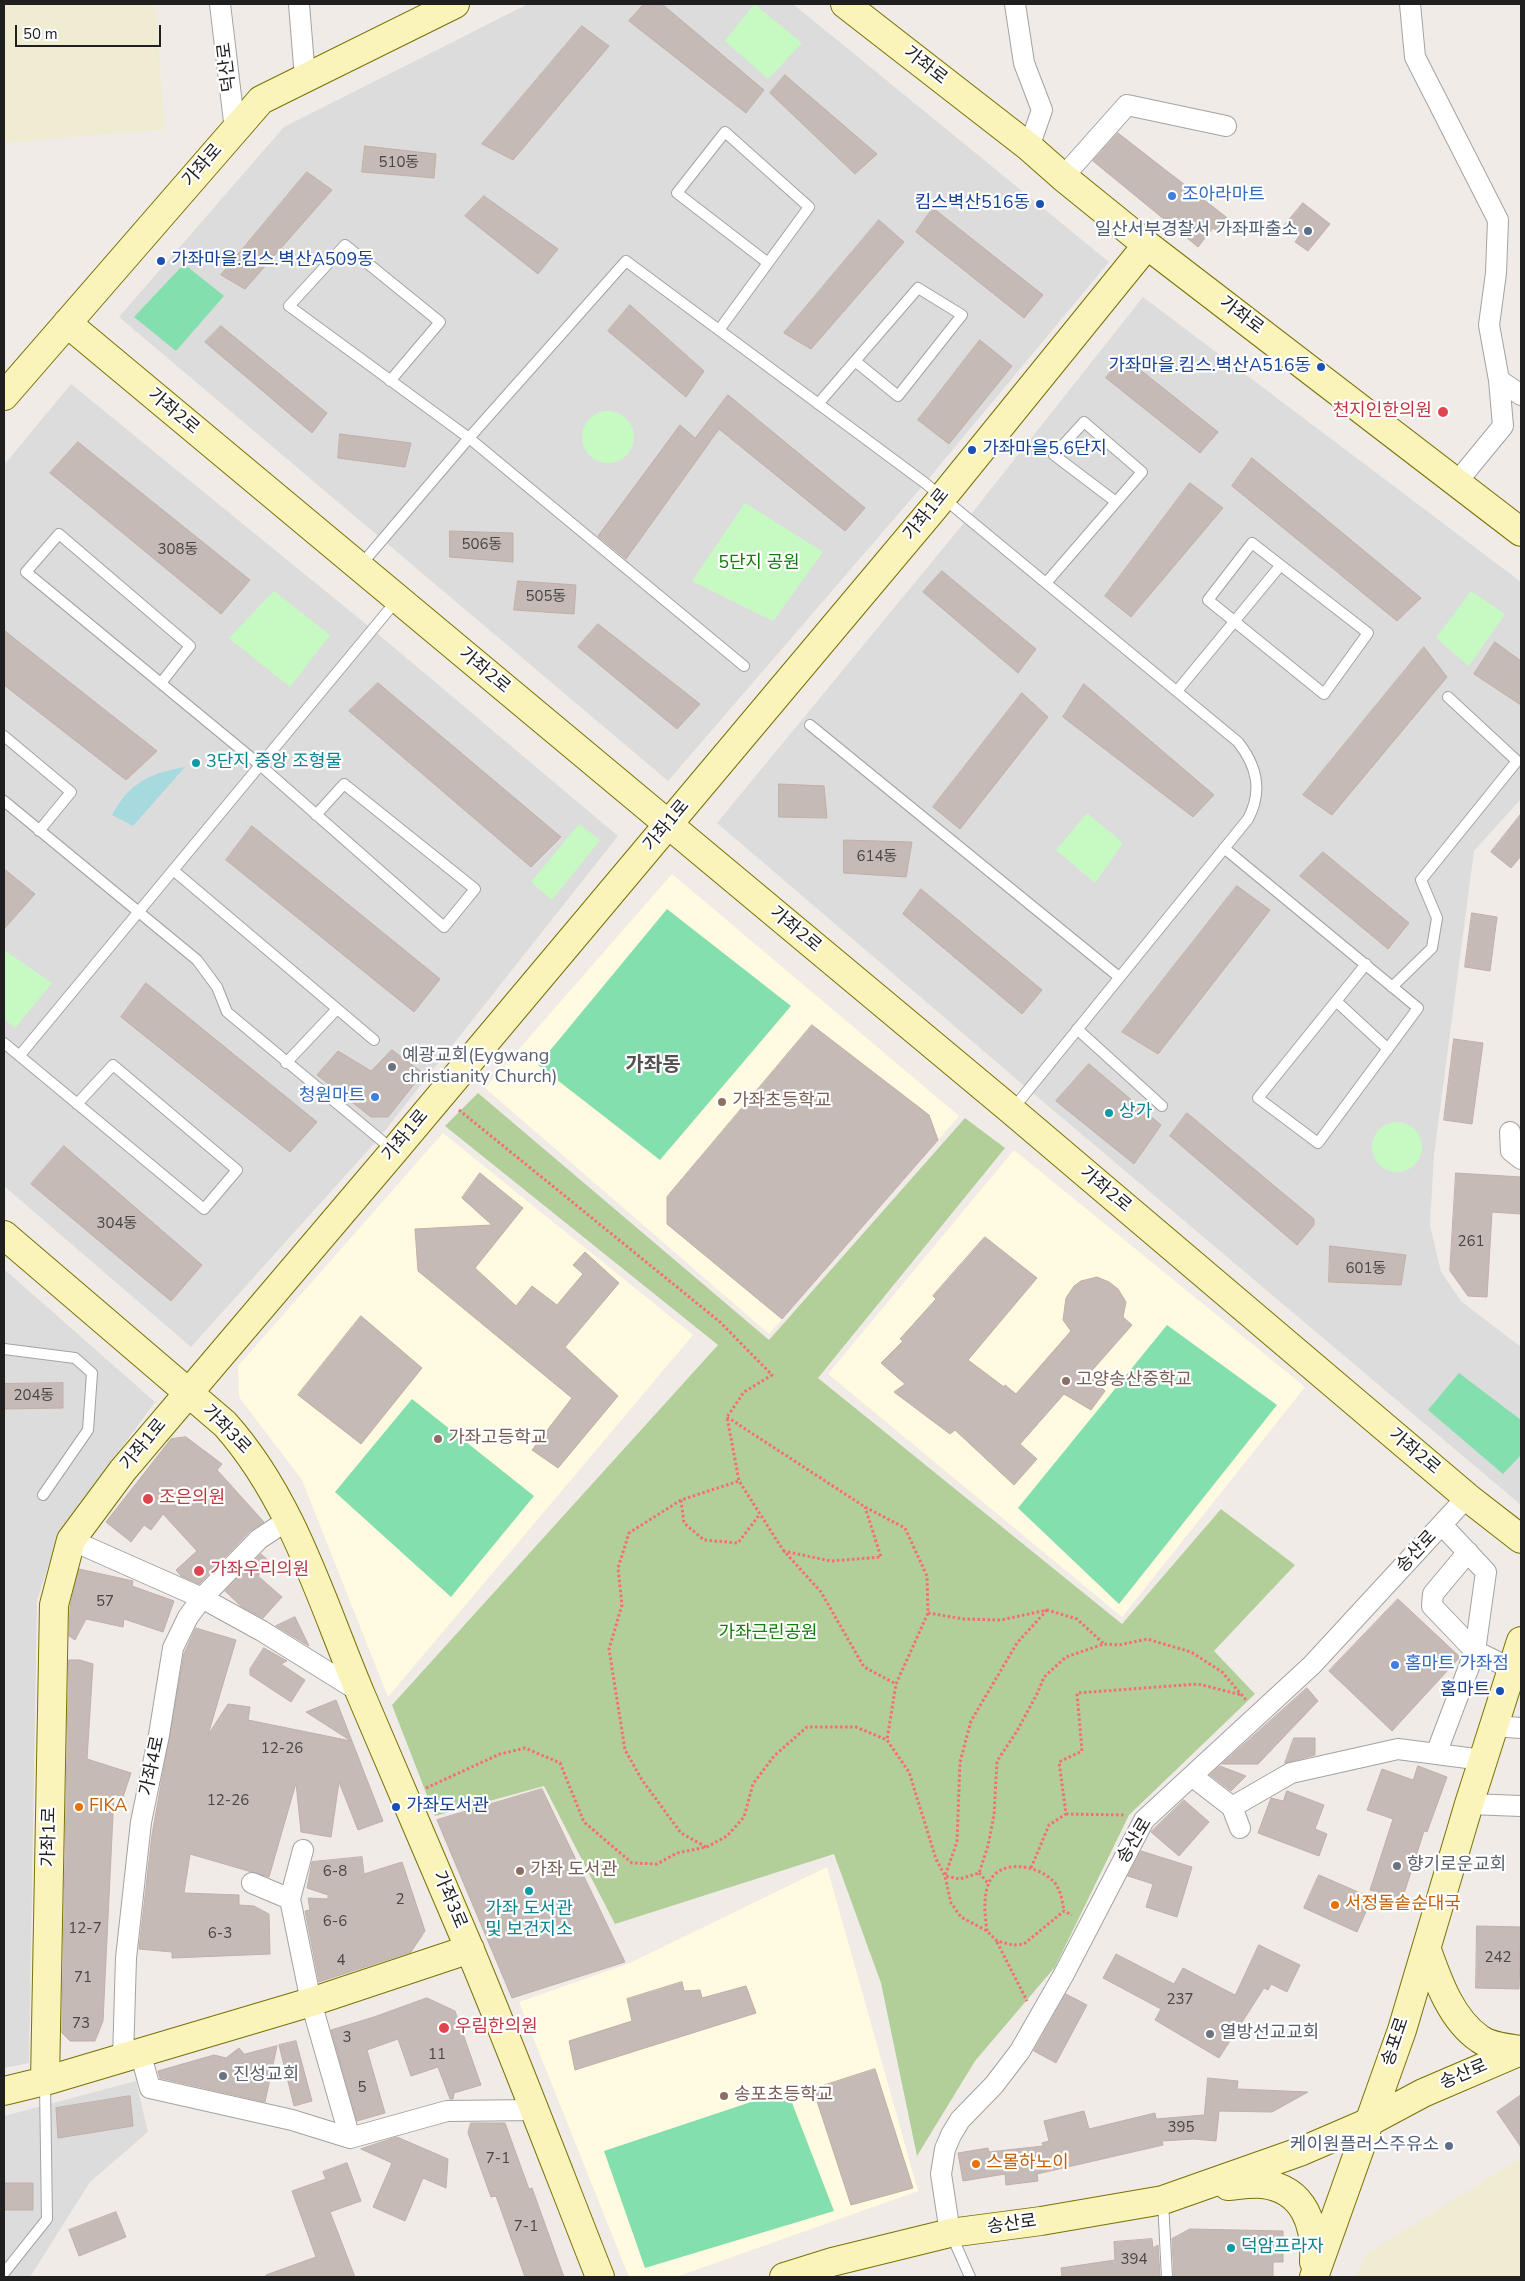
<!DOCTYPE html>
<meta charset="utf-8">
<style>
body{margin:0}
#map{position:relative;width:1525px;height:2281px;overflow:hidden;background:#f0ebe6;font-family:"Nunito Sans",sans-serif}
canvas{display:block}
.frame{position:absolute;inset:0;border:5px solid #1f1f1f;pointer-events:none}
.scale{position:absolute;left:15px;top:25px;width:146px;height:22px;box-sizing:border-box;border:2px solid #1f1f1f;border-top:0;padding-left:6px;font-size:15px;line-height:18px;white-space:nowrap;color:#1f1f1f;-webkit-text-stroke:4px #fff;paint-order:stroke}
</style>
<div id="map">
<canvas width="1525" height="2281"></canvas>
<div class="frame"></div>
<div class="scale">50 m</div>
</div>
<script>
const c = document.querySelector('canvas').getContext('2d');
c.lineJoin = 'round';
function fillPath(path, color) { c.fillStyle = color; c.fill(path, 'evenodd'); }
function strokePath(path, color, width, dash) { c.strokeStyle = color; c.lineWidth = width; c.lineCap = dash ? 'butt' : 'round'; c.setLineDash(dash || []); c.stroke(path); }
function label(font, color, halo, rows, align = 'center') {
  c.font = font + ' "Nunito Sans","Noto Sans KR",sans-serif'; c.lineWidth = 4.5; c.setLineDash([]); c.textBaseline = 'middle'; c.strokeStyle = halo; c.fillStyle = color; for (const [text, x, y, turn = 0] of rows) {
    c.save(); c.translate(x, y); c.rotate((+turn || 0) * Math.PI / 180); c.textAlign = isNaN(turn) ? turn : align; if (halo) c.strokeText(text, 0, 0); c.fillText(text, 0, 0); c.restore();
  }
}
const residential = new Path2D(`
 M528 4H793L1109 262 925 483 668 781 119 317 284 127Z
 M1143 297 1521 582V799L1474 851 1434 1155 1430 1225 1441 1272 1462 1302 1521 1347V1505L1028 1089 717 823 968 518Z
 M71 384 372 629 618 836 379 1138 191 1347 4 1186V465Z
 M4 1269 155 1402 60 1531 37 1600 29 2063 4 2068Z
 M136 2081 148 2132 90 2182 30 2277H4V2116Z`);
const education = new Path2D(`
 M672 874 959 1116 769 1334 485 1088Z
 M443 1133 693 1335 388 1697 302 1480 239 1397 238 1366Z
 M1014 1150 1305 1387 1122 1617 828 1374Z
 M827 1867 918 2191 676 2277H629L519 2002 630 1963Z`);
const farmland = new Path2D(`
 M4 4H155L165 129 4 143Z
 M1521 2158V2277H1355L1367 2254Z`);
const forest = new Path2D(`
 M478 1093 769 1340 965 1118 1005 1148 818 1378 1122 1624 1221 1509 1295 1565 1214 1651 1255 1694 1129 1815 1055 1967 975 2061 917 2156 881 1983 834 1854 615 1924 544 1786 435 1816 392 1705 718 1345 445 1126Z`);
const park = new Path2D(`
 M754 4 802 43 768 79 725 41Z
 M582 437a26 26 0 1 1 52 0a26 26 0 1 1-52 0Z
 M745 503 823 552 773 621 692 581Z
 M274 591 330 635 290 687 229 638Z
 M1471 591 1505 614 1469 666 1436 638Z
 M1087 813 1123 843 1095 883 1056 850Z
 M579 824 600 840 552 900 531 882Z
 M4 950 52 983 15 1028 4 1019Z
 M1372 1147a25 25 0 1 1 50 0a25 25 0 1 1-50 0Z`);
const pitch = new Path2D(`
 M184 264 224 296 176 351 134 317Z
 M667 909 791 1006 660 1160 538 1065Z
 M1167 1325 1277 1405 1119 1604 1018 1508Z
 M1459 1373 1521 1420V1455L1503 1474 1428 1410Z
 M412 1399 534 1496 451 1597 335 1492Z
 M787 2090 834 2211 645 2268 604 2151Z`);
const water = new Path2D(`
 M185 767 133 826 112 815C129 783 150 773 185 767Z`);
const building = new Path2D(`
 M644 4H662L764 90 746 113 629 21Z
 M582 26 609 46 513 160 482 144Z
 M785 75 877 154 855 174 770 93Z
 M1118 133 1230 220 1219 234 1213 228 1198 247 1093 161Z
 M365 146 436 154 434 178 362 172Z
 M307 172 332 190 245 289 221 275Z
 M484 196 558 249 538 274 465 216Z
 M1303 203 1330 224 1308 251 1295 242 1299 236 1285 225Z
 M933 208 1043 295 1024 318 916 232Z
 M879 220 904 242 811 349 784 333Z
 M630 305 704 371 686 397 608 331Z
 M221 326 327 413 312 433 205 342Z
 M980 340 1012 366 949 444 918 420Z
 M1123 356 1218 432 1200 453 1106 378Z
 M728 395 865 508 845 531 719 429 626 559 598 536 680 425 695 438Z
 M340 434 411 443 405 467 338 458Z
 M78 442 250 580 221 614 50 473Z
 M1252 458 1421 598 1397 621 1232 486Z
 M1190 483 1223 508 1131 617 1105 596Z
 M450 531 513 533V562L450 557Z
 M942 571 1036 649 1018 673 923 592Z
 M518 581 576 585 574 614 514 610Z
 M598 624 700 704 677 729 578 647Z
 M4 630 20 643 157 751 126 780 4 685Z
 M1495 642 1521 661V705L1474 674Z
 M1424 647 1447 677 1332 815 1303 795Z
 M378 683 561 837 531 867 349 711Z
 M1084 684 1214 795 1193 817 1063 717Z
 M1022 693 1048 717 960 829 933 807Z
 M779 784 824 786 827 818 779 817Z
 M1521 814V856L1511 868 1491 852Z
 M252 826 440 979 414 1012 226 860Z
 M844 840 912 842 906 877 844 873Z
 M1323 852 1409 923 1388 949 1300 876Z
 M4 869 35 894 4 929Z
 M1237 886 1270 910 1158 1054 1122 1032Z
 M921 889 1042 990 1022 1014 903 914Z
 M1472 913 1497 917 1490 971 1465 967Z
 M146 983 317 1122 290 1152 121 1017Z
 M812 1025 929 1115 938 1140 782 1319 667 1224V1197Z
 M1454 1039 1483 1043 1472 1124 1444 1120Z
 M392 1050 423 1073 388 1117H371L317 1075 338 1051 371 1071Z
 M1089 1064 1161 1125 1134 1164 1056 1101Z
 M1187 1113 1314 1219V1225L1297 1245 1170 1136Z
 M64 1146 202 1265 171 1301 31 1184Z
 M480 1173 523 1208 475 1268 516 1306 532 1286 557 1305 583 1274 573 1265 585 1252 619 1283 565 1347 618 1396 558 1468 532 1450 572 1398 418 1271 415 1229 492 1225 462 1198Z
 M1456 1173 1521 1177V1214L1492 1212 1487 1297 1468 1296 1450 1271Z
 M985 1237 1037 1278 968 1360 1004 1387 1005 1385 1016 1394 1071 1331 1063 1320 1066 1298 1074 1286 1081 1281 1097 1277 1109 1282 1118 1289 1126 1302 1123 1317 1132 1325 1088 1375 1105 1391 1091 1410 1064 1394 1020 1444 1037 1459 1014 1485 955 1430 950 1434 894 1392 905 1384 881 1363 903 1341 900 1339 936 1299 933 1296Z
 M1330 1246 1406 1255 1401 1285 1329 1282Z
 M361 1316 422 1368 361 1444 298 1395Z
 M63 1383V1408L4 1409V1384Z
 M186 1437 222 1464 217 1470 264 1522 250 1531 199 1584 181 1576 176 1570 197 1551 163 1514 151 1530 144 1525 131 1542 106 1522 171 1439Z
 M261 1554 270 1562 258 1576 282 1597 263 1618 242 1607 225 1591Z
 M79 1569 133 1581 132 1586 174 1601 163 1632 124 1619 123 1627 86 1619 75 1640 69 1636 70 1607Z
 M1398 1599 1460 1657 1392 1731 1329 1671Z
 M295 1617 309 1646 276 1626Z
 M196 1628 236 1640 208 1735 228 1704 250 1707 248 1720 351 1741 306 1712 336 1700 383 1821 358 1830 339 1782 331 1837 301 1832 296 1783 269 1877 190 1854 184 1893 239 1895V1905L254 1906 269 1914 270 1954 172 1958V1952L139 1949 152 1835 184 1654Z
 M264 1648 287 1661 281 1664 305 1680 291 1702 250 1675V1669Z
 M69 1660H80L93 1664 87 1759 131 1773 123 1797 114 1794 103 2021 95 2041H70L62 2033Z
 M1307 1688 1318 1701 1258 1764H1222Z
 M1294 1738H1315V1755L1285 1763Z
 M1220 1766 1246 1776 1231 1791 1210 1775Z
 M1418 1766 1447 1777 1427 1832 1424 1831 1402 1900 1370 1890 1393 1819 1367 1810 1382 1769 1413 1780Z
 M542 1789 625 1962 512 1998 437 1820Z
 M1287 1791 1324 1805 1315 1829 1327 1834 1319 1856 1258 1833 1271 1798 1283 1801Z
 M1184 1800 1209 1822 1179 1856 1151 1832Z
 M1141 1851 1192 1867 1177 1917 1146 1907 1153 1884 1128 1876Z
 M362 1857 364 1874 402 1862 425 1931 411 1952 319 1982 305 1911 310 1910 308 1898 328 1899V1895L307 1888 312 1862Z
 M1319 1875 1372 1898 1357 1932 1304 1908Z
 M1477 1926 1521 1927 1519 1989 1476 1988Z
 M1259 1945 1300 1965 1287 1992 1271 1984 1268 1990 1264 1988 1219 2058 1155 2020 1161 2009 1103 1978 1116 1954 1174 1984 1183 1968 1235 1995Z
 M682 1982 684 1991 700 1990 702 1998 746 1986 756 2013 575 2070 569 2041 632 2021 627 1999Z
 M1066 1994 1087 2005 1056 2063 1034 2051Z
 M427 1998 455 2011 481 2085 454 2093 453 2099H450L438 2067 411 2076 398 2039 367 2050 385 2113 357 2121 331 2030 374 2017Z
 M296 2041 312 2101 294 2106 279 2045Z
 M277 2046 265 2102 160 2078 158 2071 214 2055 226 2058 239 2048 244 2054Z
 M875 2069 913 2188 851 2205 813 2089Z
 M1208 2078 1238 2081 1237 2089 1308 2092 1272 2112 1219 2111 1216 2141 1194 2139 1162 2141 1163 2145 1037 2174 1038 2181 1006 2185 1005 2174 963 2181 958 2153 988 2148 989 2152 1043 2146 1042 2143 1049 2141 1044 2121 1084 2111 1089 2129 1155 2113 1156 2119 1204 2115Z
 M1521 2095V2147L1497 2112Z
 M130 2096 133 2126 58 2138 56 2108Z
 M471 2123H505L529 2189 532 2188 564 2277H525L496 2196 491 2197 468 2133Z
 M397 2137 448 2159 446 2188 423 2178 405 2221 373 2207 392 2163 361 2149Z
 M347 2163 361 2201 330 2212 355 2277H266V2275L316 2257 292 2191 326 2179 323 2172Z
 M4 2183H33V2210H4Z
 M116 2212 126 2237 79 2256 69 2230Z
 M1190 2229 1283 2231V2262H1273V2277H1174L1172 2239Z
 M1152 2239 1153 2248 1158 2245 1160 2277H1062L1061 2268 1115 2260 1114 2242Z`);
const path = new Path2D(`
 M459 1110 720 1322 772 1375 744 1392 727 1417 739 1481 783 1550 821 1592 864 1667 896 1684
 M727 1417 865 1507 905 1528 927 1576 928 1613 896 1684 887 1740
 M681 1500 684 1523 704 1540 738 1543 760 1514
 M783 1551 831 1561 881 1557 865 1507
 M1047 1610 1017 1643 971 1721 960 1762 957 1842 945 1876 960 1879 979 1873 988 1846 994 1815 997 1761 1017 1731 1038 1692 1044 1677 1066 1657 1104 1644 1119 1645 1147 1639 1191 1652 1222 1672 1246 1700
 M928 1613 964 1619 1001 1620 1047 1610 1077 1619 1104 1644
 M426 1788 500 1754 525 1748 560 1763 584 1822 632 1863 657 1864 677 1853 707 1847 727 1836 744 1817 753 1784 774 1756 807 1727H856L887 1740 909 1772 936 1859 945 1876 951 1903 961 1917 987 1931 997 1941 1013 1945 1024 1944 1064 1911 1072 1915
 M1066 1814 1125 1815
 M706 1847 681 1833 642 1780 625 1750 609 1649 622 1605 618 1568 629 1533 681 1500 739 1481
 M1031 1868 1049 1825 1066 1814 1059 1762 1082 1751 1077 1693 1198 1684 1242 1695
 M979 1873 988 1883
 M987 1931C985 1916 983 1900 988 1885 997 1858 1038 1864 1054 1882 1061 1890 1062 1901 1064 1911
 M997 1942 1027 2001`);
const lane = new Path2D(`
 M719 330 809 207 725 132 677 193 768 263
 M390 381 440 322 345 245 289 306 469 438 744 666
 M818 404 918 288 962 315 898 396 855 361
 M1252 543 1368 633 1324 694 1208 600Z
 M360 566 469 438 626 261 925 483 1238 742C1257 766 1263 791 1248 819L1012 1110
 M1046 583 1142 472 1084 422 1054 455 1116 502
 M161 683 190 646 59 534 26 572 260 765 444 927 475 889 344 784 316 815
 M1177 691 1280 566
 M810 725 1119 977
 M4 736 71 792 39 831
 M4 801 197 960 217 987 227 1012 393 1150
 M1224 848 1418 1008 1318 1143 1258 1098 1366 964
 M173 870 374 1040
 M1392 987 1432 948 1437 918 1421 880 1517 761 1448 697
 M1336 1001 1388 1049
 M1077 1029 1162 1106
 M4 1043 204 1209 237 1170 113 1065 77 1104
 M20 1055 397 600
 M286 1063 337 1009
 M4 1349 75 1358 92 1373 88 1430 43 1495
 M1163 2201 1167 2277
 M951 2234 970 2277
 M4 2273 47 2219 45 2084`);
const street = new Path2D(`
 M220 4 235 130
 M299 4 305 78
 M1015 4 1024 63 1042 110 1029 147
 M1410 4 1415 57 1498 220 1496 273 1489 325 1499 380 1503 426 1457 482
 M1063 177 1127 105 1226 126
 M1499 380 1521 395
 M1510 1132 1511 1151 1521 1159
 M71 1540 202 1598 262 1631 360 1692
 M1468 1552 1433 1594 1432 1606 1475 1651 1512 1669 1521 1670
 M1494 1726 1521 1728
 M1436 1754 1475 1651 1486 1572 1442 1525
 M1192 1776 1232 1807 1291 1773 1398 1749 1483 1760
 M1469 1804 1521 1806
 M1232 1807 1240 1828
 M303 1850 290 1899 311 2002 350 2138
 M252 1883 290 1899
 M140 2052 150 2088 292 2120 350 2138 447 2111 534 2110
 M123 2058 126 1958 141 1822 159 1735 173 1648 188 1617 202 1598 259 1539 288 1520
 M950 2233 941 2174 945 2149 951 2135 960 2120 994 2085 1020 2051 1064 1974 1144 1820 1312 1665 1467 1497`);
const secondary = new Path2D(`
 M845 4 1029 147 1063 177 1147 245 1521 532
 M67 323 1011 1110 1467 1497 1521 1539
 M4 396 261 100 455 4
 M4 1235 225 1424C293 1500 322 1603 361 1695 397 1780 434 1865 470 1950 515 2058 557 2168 600 2277
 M1427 1950C1438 1981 1451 2019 1480 2039 1491 2047 1508 2048 1521 2050
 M45 2081 54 1605 71 1540 123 1470 394 1151 933 509 1147 245
 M4 2091 45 2081 311 2002 470 1949
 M1228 2186C1239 2185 1252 2183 1263 2184 1305 2189 1316 2226 1314 2262
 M784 2277 832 2262 950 2233 1041 2221 1163 2200 1302 2151 1367 2123 1423 2093 1521 2051
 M1314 2277 1402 2030 1469 1804 1521 1641`);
const markers = [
 [1172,196,5,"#3f7fe0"],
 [1040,204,5,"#1a4fb4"],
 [1308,231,5,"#5c6f8a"],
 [161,261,5,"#1a4fb4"],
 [1321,367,5,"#1a4fb4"],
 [1443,412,6,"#e0444e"],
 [972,450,5,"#1a4fb4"],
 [196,763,5,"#0f9aa8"],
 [392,1067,5,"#6b7280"],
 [375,1097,5,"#3f7fe0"],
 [722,1102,5,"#8d6e63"],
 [1109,1113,5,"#0f9aa8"],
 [1066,1381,5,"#8d6e63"],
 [438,1439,5,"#8d6e63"],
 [148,1499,6,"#e0444e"],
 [199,1571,6,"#e0444e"],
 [1395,1665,5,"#3f7fe0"],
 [1500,1691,5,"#1a4fb4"],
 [79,1807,5,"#e8710a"],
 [396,1807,5,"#1a4fb4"],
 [1397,1866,5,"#6b7280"],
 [520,1871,5,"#8d6e63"],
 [529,1891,5,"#0f9aa8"],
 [1335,1905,5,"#e8710a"],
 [444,2028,6,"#e0444e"],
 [1210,2034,5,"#6b7280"],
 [223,2076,5,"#6b7280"],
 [724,2096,5,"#8d6e63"],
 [1449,2146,5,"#5c6f8a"],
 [976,2164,5,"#e8710a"],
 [1231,2248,5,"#0f9aa8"]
];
const numberNames = [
 ["510동",399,163],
 ["506동",482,545],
 ["308동",178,550],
 ["505동",546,597],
 ["614동",877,857],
 ["304동",117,1224],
 ["261",1471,1242],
 ["601동",1366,1269],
 ["204동",34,1396],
 ["57",105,1602],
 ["12-26",282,1749],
 ["12-26",228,1801],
 ["6-8",335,1872],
 ["2",400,1900],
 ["6-6",335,1922],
 ["12-7",85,1929],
 ["6-3",220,1934],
 ["242",1498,1958],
 ["4",341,1961],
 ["71",83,1978],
 ["237",1180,2000],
 ["73",81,2024],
 ["3",347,2038],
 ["11",437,2055],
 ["5",362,2088],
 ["395",1181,2128],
 ["7-1",498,2159],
 ["7-1",526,2227],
 ["394",1134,2260]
];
const streetNames = [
 ["가좌로",925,66,38],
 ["덕산로",228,67,-97],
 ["가좌로",203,166,-49],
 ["가좌로",1241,316,37],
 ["가좌2로",173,412,40],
 ["가좌1로",927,515,-51],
 ["가좌2로",484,671,40],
 ["가좌1로",667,826,-50],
 ["가좌2로",795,930,40],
 ["가좌1로",406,1136,-50],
 ["가좌2로",1105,1190,40],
 ["가좌3로",226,1430,46],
 ["가좌1로",144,1445,-50],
 ["가좌2로",1414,1452,40],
 ["송산로",1417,1552,-47],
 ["가좌4로",153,1766,-78],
 ["가좌1로",50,1837,-89],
 ["송산로",1135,1841,-59],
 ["가좌3로",449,1900,67],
 ["송포로",1396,2042,-71],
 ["송산로",1464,2075,-23],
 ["송산로",1012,2225,-8]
];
const shopNames = [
 ["조아라마트",1182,196],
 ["청원마트",365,1097,"right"],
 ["홈마트 가좌점",1405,1665]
];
const transitNames = [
 ["킴스벽산516동",1030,204],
 ["가좌마을.킴스.벽산A509동",171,261,"left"],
 ["가좌마을.킴스.벽산A516동",1311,367],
 ["가좌마을5.6단지",982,450,"left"],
 ["홈마트",1490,1691],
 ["가좌도서관",406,1807,"left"]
];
const serviceNames = [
 ["일산서부경찰서 가좌파출소",1298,231],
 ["케이원플러스주유소",1439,2146]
];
const healthNames = [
 ["천지인한의원",1432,412,"right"],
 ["조은의원",159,1499],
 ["가좌우리의원",210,1571],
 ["우림한의원",455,2028]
];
const parkNames = [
 ["5단지 공원",759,564],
 ["가좌근린공원",768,1634]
];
const cultureNames = [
 ["3단지 중앙 조형물",206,763],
 ["상가",1119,1113],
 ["가좌 도서관",529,1910,"center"],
 ["및 보건지소",529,1931,"center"],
 ["덕암프라자",1241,2248]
];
const worshipNames = [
 ["예광교회(Eygwang",402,1057],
 ["christianity Church)",402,1078],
 ["향기로운교회",1407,1866],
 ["열방선교교회",1220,2034],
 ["진성교회",233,2076]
];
const educationNames = [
 ["가좌초등학교",732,1102],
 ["고양송산중학교",1076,1381],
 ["가좌고등학교",448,1439],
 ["가좌 도서관",530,1871],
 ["송포초등학교",734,2096]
];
const foodNames = [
 ["FIKA",89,1807],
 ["서정돌솥순대국",1345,1905],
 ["스몰하노이",986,2164]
];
const quarterNames = [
 ["가좌동",653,1066]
];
fillPath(residential, '#dddcdc');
fillPath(education, '#fffae0');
fillPath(farmland, '#efecd1');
fillPath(forest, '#b2cf9a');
fillPath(park, '#c7fac3');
fillPath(pitch, '#84dfae');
fillPath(water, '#a6dade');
fillPath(building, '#c5bab5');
strokePath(building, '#c2afa8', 1);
strokePath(lane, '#a3a3a3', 12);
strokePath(street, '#a3a3a3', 22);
strokePath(secondary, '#787304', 30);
strokePath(path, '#fa6c74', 3, [2.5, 2.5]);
strokePath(lane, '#fff', 10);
strokePath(street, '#fff', 20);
strokePath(secondary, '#faf3ba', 28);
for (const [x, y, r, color] of markers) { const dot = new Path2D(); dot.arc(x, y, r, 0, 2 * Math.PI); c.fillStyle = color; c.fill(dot); strokePath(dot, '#fff', 2); }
label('15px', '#484644', null, numberNames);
label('18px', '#1f1f1f', '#fff', streetNames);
label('18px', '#366cbe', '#fff', shopNames, 'left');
label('18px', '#164399', '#fff', transitNames, 'right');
label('18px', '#4e5e75', '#fff', serviceNames, 'right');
label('18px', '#be3a42', '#fff', healthNames, 'left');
label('18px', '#137f0b', '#fff', parkNames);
label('18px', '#0d838f', '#fff', cultureNames, 'left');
label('18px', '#5b616d', '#fff', worshipNames, 'left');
label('18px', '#785e54', '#fff', educationNames, 'left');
label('18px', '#c56008', '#fff', foodNames, 'left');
label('bold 20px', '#525252', '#fff', quarterNames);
</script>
